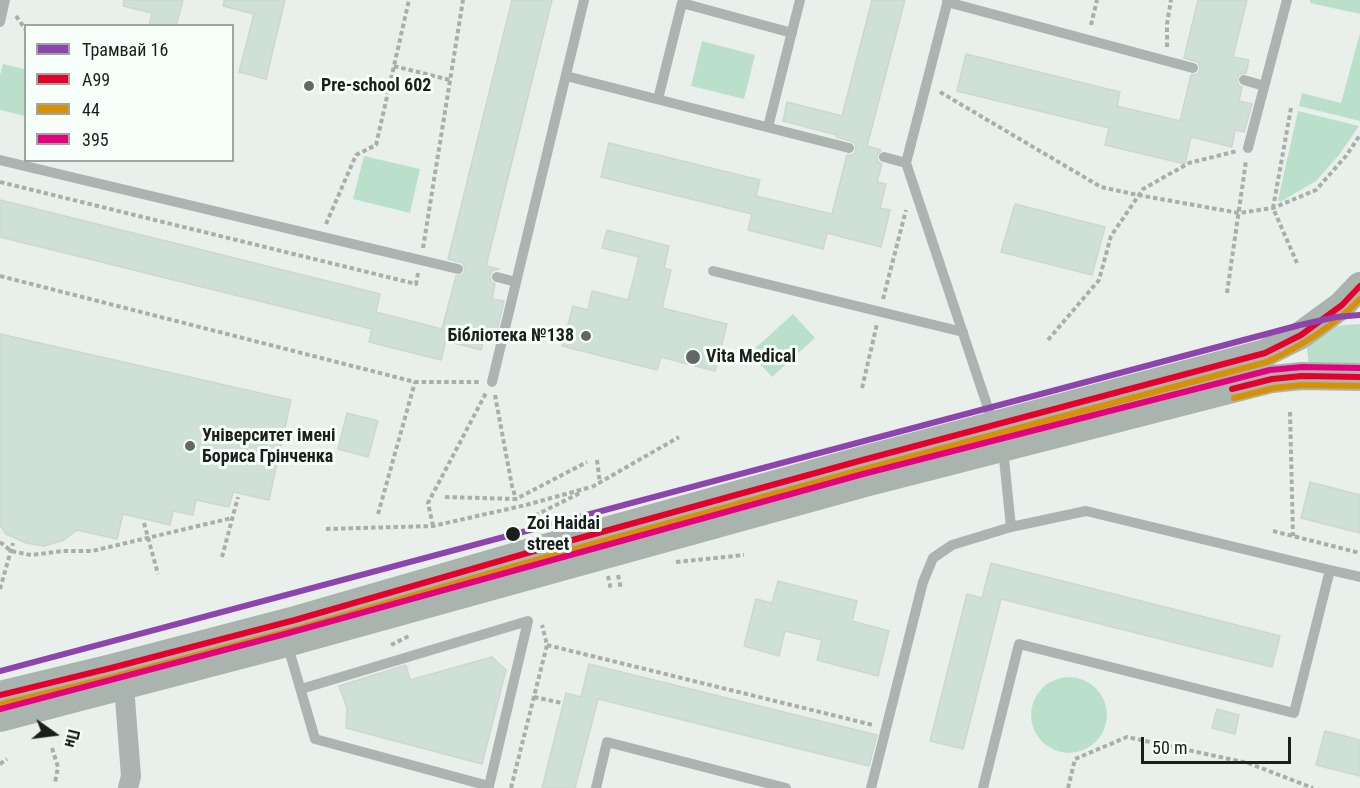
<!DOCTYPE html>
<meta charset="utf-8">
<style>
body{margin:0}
#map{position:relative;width:1360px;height:788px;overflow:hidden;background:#e9f0ec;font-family:"Roboto Condensed",sans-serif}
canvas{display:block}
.legend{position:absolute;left:24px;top:24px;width:210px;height:138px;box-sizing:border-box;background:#f7fffa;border:2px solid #9fa5a1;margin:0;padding:8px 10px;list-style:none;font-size:18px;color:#1a1f1c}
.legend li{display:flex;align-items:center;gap:12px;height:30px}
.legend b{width:30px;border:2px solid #9fa5a1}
.north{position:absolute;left:24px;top:704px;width:60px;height:60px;-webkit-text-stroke:4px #f7fffa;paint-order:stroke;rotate:104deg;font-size:16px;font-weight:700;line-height:24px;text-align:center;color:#1a1f1c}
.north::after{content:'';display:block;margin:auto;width:21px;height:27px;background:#1a1f1c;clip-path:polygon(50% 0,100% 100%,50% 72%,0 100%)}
.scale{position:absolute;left:1141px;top:737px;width:150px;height:27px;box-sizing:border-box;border:3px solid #1a1f1c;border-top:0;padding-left:8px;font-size:18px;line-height:21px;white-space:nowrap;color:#1a1f1c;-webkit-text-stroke:4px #f7fffa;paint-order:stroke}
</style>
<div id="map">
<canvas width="1360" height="788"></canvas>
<ul class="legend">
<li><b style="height:8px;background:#8e44ad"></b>Трамвай 16</li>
<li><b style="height:8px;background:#e4002b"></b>А99</li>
<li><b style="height:8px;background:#d69204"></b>44</li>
<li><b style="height:8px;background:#e5007d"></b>395</li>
</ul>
<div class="north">Пн</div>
<div class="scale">50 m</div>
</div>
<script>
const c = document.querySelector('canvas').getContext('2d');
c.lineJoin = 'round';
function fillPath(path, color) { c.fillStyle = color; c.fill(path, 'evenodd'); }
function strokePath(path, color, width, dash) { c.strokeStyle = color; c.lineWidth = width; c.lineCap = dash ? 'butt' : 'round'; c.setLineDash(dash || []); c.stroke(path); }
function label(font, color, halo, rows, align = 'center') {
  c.font = font + ' "Roboto Condensed",sans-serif'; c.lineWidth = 6; c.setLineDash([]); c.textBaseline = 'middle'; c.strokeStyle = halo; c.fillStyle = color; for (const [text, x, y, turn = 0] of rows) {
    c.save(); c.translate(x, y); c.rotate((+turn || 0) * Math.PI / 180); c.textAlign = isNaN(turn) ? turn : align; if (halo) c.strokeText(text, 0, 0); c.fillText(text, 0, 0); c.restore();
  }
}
const green = new Path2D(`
 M1310 0H1360V14L1310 3Z
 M1360 33V121L1299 106 1302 93 1341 103Z
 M702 41 755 55 744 99 691 86Z
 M3 64 25 69V116L0 110V75Z
 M1298 111 1359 126 1339 155 1316 181 1280 202 1278 200Z
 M364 156 420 169 410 213 353 199Z
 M793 314 815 338 772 377 750 353Z
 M1360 324V365L1309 367 1307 348 1332 326Z
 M1031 715a38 38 0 1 1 76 0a38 38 0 1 1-76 0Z`);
const building = new Path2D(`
 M124 0H183L176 26H149L152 13 123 6Z
 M224 0H285L266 79 239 72 254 14 223 6Z
 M512 0H552L486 266 499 269 492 271 490 276 491 282 495 284 492 299 504 301 497 331 487 328 481 350 446 341 441 360 369 342 372 329 0 237V200L380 294 376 312 442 329 456 276 463 275 465 270 463 263 448 259Z
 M872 0H905L867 146 881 150 877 156 878 162 882 164 877 182 886 184 880 208 890 210 881 247 827 233 823 249 748 230 752 214 601 177 609 143 760 180 756 196 832 214 847 155H852L855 153 856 145 851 141 836 137 837 135 783 121 787 102 842 116Z
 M1198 0H1247L1233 57 1249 60 1246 73 1239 74 1237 81 1239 86 1242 87 1239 101 1252 104 1244 132 1235 130 1232 147 1191 137 1185 164 1105 145 1109 128 957 91 966 54 1120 92 1117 106 1180 121 1191 75 1198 74 1200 69 1198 62 1184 58Z
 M1015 204 1105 227 1092 275 1001 252Z
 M607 230 669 246 664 268 671 270 662 308 727 324 715 371 661 357 657 370 562 346 573 306 588 310 592 291 628 300 639 257 602 248Z
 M0 334 291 400 269 500 233 492 229 507 196 500 193 515 173 511 170 525 123 514 117 539 77 530 64 540 44 546 26 543 6 534 0 525Z
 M347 413 378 421 368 457 338 449Z
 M1310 482 1360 495V533L1301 518Z
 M991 563 1280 636 1272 667 1001 599 963 749 930 741 967 594 982 598Z
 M778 581 857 601 852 621 889 631 878 676 817 660 822 640 785 631 779 656 744 646 756 599 772 603Z
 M492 657 506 670 482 764 346 728 347 708 339 686 406 665 410 680Z
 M589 664 877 735 869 766 598 699 575 788H542L566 693 581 697Z
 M1217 709 1239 715 1235 734 1212 728Z
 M1325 731 1360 740V776L1316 765Z`);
const path = new Path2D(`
 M16 16 26 30
 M1091 25 1097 0
 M1167 47V24L1171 0
 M394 66 450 80
 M940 92 1101 187 1138 195 1239 213 1273 208 1316 190 1346 156 1360 135
 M1291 108 1273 208 1297 263
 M0 182 416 284 418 273
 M326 224 356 155 376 145 409 0
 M423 248 463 0
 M0 276 415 382H479
 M1227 293 1246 161
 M883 299 906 210
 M1048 340 1099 280 1111 236 1143 189 1189 163 1237 151
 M862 388 877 324
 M495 395 512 486 516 499
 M1290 412 1293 536
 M597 460 600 484
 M592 487 679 437
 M445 497 516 499 587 462
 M378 514 415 382
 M144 523 158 574
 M433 526 428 503 486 393
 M533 527 530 518 582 492
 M326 529 433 526 526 505 591 487
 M1273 531 1360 553
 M0 542 11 551 31 555 63 551H92L232 518
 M222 557 238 497
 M676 562 744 555
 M618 575 621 589
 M608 576 611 590
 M0 589 13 543
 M391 645 409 636
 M547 645 873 725
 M534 697 562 703
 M52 748 58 767 55 783
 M0 764 7 759
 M511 788 547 645 542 625
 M1068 788 1075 759 1127 737 1248 763 1313 788`);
const lane = new Path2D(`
 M948 0 906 163 993 423
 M947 2 1193 68
 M0 22 5 0
 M566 76 849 148
 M1244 80 1264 86
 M658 99 682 3 792 33
 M768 127 800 0
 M1248 148 1287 0
 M884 157 906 163
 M0 160 458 269
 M713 271 963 332
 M497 277 516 282
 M492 382 584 0
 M1003 449 1011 527
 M1330 570 1360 577
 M287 643 315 739 489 786 528 621 301 689
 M596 788 607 742 786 788
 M871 788 923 582 933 558 952 545 1011 527 1086 511 1330 570 1294 713 1019 644 983 788`);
const street = new Path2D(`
 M124 686 131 776 128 788`);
const secondary = new Path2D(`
 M0 695 111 668 295 620 569 541 859 461 1265 353 1301 335 1342 305 1360 286
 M0 718 287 643 865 483 1272 379 1302 376 1360 377`);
const bus1 = new Path2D(`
 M1232 389 1272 379 1302 376 1360 377
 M0 695 111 668 295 620 569 541 859 461 1265 353 1301 335 1342 305 1360 286`);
const bus2 = new Path2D(`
 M1234 398 1274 388 1302 385 1360 386
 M2 704 113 677 297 629 571 550 861 470 1267 362C1301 346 1334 326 1360 299`);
const bus3 = new Path2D(`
 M0 709 285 634 863 474 1270 370 1302 367 1360 368`);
const tram1 = new Path2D(`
 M0 671 1300 325 1336 317 1360 315`);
const markers = [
 [309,86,6,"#626865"],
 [586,336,6,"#626865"],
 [693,357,8,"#626865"],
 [190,446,6,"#626865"],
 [513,534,8,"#1a1f1c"]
];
const poiNames = [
 ["Pre-school 602",321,86],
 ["Бібліотека №138",574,336,"right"],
 ["Vita Medical",706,357],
 ["Університет імені",202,436],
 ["Бориса Грінченка",202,457]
];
const stopNames = [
 ["Zoi Haidai",527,524],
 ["street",527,545]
];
fillPath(green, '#bae0cb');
fillPath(building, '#cfe1d7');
strokePath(building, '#cfd5d2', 1.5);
strokePath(path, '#a8afab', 4, [4.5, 3]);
strokePath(lane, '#abb4b0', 10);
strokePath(street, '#abb4b0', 20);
strokePath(secondary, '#a9b4ae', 28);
strokePath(bus1, '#e4002b', 6);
strokePath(bus2, '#d69204', 6);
strokePath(bus3, '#e5007d', 6);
strokePath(tram1, '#8e44ad', 6);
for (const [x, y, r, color] of markers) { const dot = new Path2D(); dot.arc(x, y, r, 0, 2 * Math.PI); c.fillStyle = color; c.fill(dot); strokePath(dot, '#f7fffa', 2); }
label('bold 18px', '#1a1f1c', '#f7fffa', poiNames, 'left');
label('bold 18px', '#1a1f1c', '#f7fffa', stopNames, 'left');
</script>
